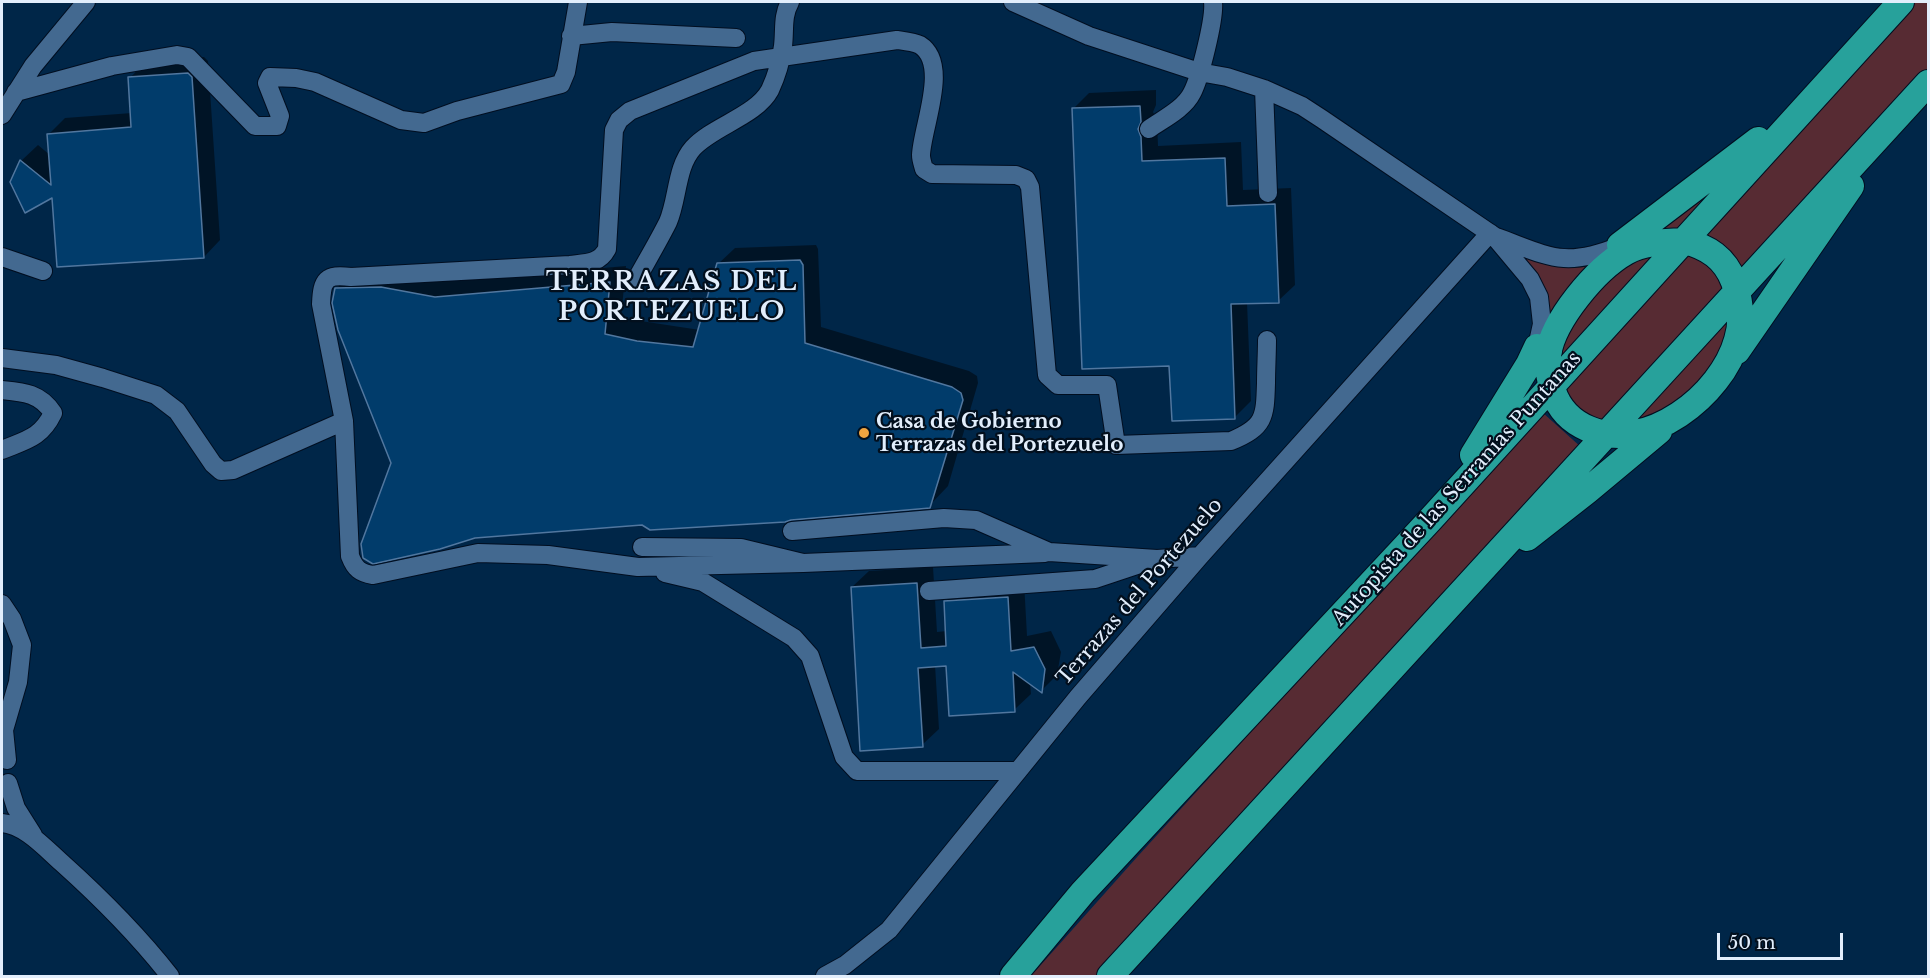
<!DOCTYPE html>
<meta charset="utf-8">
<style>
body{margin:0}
#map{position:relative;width:1930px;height:978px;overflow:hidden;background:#002648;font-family:"Libre Baskerville",serif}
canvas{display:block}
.frame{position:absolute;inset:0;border:3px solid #e2eefc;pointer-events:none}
.scale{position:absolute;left:1717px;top:933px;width:126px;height:27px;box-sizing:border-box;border:3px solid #e2eefc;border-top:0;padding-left:8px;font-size:18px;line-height:21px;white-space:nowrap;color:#e2eefc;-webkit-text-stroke:4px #020f1d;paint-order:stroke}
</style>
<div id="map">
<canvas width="1930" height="978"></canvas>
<div class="frame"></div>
<div class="scale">50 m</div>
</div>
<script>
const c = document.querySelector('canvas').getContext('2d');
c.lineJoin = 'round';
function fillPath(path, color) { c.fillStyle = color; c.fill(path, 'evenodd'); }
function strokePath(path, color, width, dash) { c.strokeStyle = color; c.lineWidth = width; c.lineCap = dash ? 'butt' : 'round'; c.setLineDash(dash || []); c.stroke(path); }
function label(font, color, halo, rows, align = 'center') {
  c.font = font + ' "Libre Baskerville",serif'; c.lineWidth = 4.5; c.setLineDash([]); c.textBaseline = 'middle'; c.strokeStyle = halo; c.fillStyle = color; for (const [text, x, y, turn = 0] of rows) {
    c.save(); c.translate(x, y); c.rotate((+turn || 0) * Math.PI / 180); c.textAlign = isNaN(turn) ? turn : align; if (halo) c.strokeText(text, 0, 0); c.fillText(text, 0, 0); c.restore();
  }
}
const green = new Path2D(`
 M1915 2H1928V69L1740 276 1700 237Z
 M1757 147 1678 233 1652 235Z
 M1661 251 1560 361V344L1569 324 1619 267Z
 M1688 251 1703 256 1728 289 1604 424 1578 413 1562 387Z
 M1530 254 1607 255 1549 328 1523 262Z
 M1730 314 1727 334 1715 363 1689 397 1629 427Z
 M1542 412 1582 448 1188 872 1096 976H1031L1138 856Z`);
const shadow = new Path2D(`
 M204 57 208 61 220 240 204 257 53 195 11 182 21 161 38 145 50 155 49 134 65 118 132 113 130 78 146 61Z
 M1156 90V105L1153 112 1157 120 1158 146 1241 142 1243 190 1291 188 1295 285 1278 301 1247 302 1251 401 1235 417 1171 364 1073 109 1089 93Z
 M816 245 818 249 821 327 969 371 977 376 978 383 948 486 929 506 642 523 475 536 392 463 336 289 353 273 398 271 452 281 626 266 621 318 700 330 718 264 735 248Z
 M933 567 937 632 947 631 945 602 962 585 1024 581 1027 636 1051 631 1061 652 1057 675 1041 691 1030 683 1031 694 1014 710 947 664 935 665 939 729 922 745 852 587 869 571Z`);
const building = new Path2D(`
 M188 73 192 77 204 258 57 267 52 198 25 213 10 182 20 160 51 185 47 134 131 127 128 77Z
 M1140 106 1141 122 1138 129 1141 137 1142 161 1225 158 1227 206 1275 204 1279 303 1231 304 1235 419 1172 421 1169 366 1082 369 1072 108Z
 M800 260 803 265 805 343 952 387 961 393 963 400 930 508 791 520 785 522 650 530 642 525 475 538 440 549 373 564 363 558 361 544 391 463 338 330 332 303 335 288 381 287 435 297 610 282 605 334 637 341 693 347 717 263Z
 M917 583 921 648 946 646 944 601 1008 597 1011 651 1034 647 1045 669 1042 693 1013 672 1015 712 949 716 946 666 918 668 923 747 860 751 851 587Z`);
const minor = new Path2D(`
 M1013 2 1089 36 1199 72 1227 77 1264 89 1302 106 1322 119 1494 236 1530 279 1539 297 1542 324 1537 347
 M571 36 612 32 736 38
 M1264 89 1268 193
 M16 92 112 66 177 55 188 57 255 126H277L280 116 267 83 270 77 296 78 315 82 401 120 424 123 457 111 561 84 566 72 578 2
 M2 115 33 66 86 2
 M1149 129C1163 119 1184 109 1192 93 1200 78 1215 18 1213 2
 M1496 237C1549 256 1563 269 1620 246
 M2 257 43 271
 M635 282C646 262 658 242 668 222 678 199 676 167 693 148 713 126 756 116 770 90 776 77 781 61 783 46 785 30 782 16 790 2
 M2 358 56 365 103 378 156 395 177 411 213 464 221 471 233 470 344 421 321 304C322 279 326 274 351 277L570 265C586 263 599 264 607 249L614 130 619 120 630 111 754 61 897 40C904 41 914 42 920 45 950 64 922 127 921 155 921 160 923 165 924 169L932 174 1016 175 1026 179 1030 187 1047 375 1058 385H1107L1116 445 1231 441C1265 427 1265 417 1266 383 1266 369 1267 354 1267 340
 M2 390C23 392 40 393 53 413 41 438 26 440 2 450
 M344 421 350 556C355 569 360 573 373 575L478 553 548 555 638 567 803 563
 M792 531 944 518 976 520 1049 552 1157 559 1200 556
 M642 547 741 548 803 563 1045 553
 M665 573 703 582 794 638 810 656 844 757 857 771H1017
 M929 591 1095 579 1146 562
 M2 604 12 619 22 645 18 682 4 730 7 760
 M8 783 16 808 33 835
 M2 823C25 825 45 848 62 863 101 898 137 934 170 976
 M825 976 845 965 889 930 1078 697 1200 556 1490 233`);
const highway = new Path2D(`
 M1684 241C1708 247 1725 258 1734 282 1740 300 1743 321 1737 340 1722 395 1647 454 1589 429 1572 422 1559 409 1553 391 1550 379 1547 368 1548 355 1553 320 1596 269 1626 252 1644 242 1664 242 1684 241Z
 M1620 245 1758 140
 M1737 351 1851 186
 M1473 455 1529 364 1537 347 1549 351
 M1527 538 1587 491 1659 431
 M1013 976 1083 892 1430 520 1901 2
 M1110 976 1928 83`);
const markers = [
 [864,433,6,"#f1a540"]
];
const poiNames = [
 ["Casa de Gobierno",876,422],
 ["Terrazas del Portezuelo",876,445]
];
const streetNames = [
 ["Autopista de las Serranías Puntanas",1457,489,-48],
 ["Terrazas del Portezuelo",1140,592,-49]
];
const districtNames = [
 ["TERRAZAS DEL",672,283],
 ["PORTEZUELO",672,313]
];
fillPath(green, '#572b33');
fillPath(shadow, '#0007');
fillPath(building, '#013c6b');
strokePath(building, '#51779f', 1.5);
strokePath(minor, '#000e20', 20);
strokePath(highway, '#000e20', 28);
strokePath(minor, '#436990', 18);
strokePath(highway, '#27a19b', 26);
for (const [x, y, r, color] of markers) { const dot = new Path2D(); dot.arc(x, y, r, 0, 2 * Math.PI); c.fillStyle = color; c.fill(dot); strokePath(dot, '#020f1d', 2); }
label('bold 20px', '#e2eefc', '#020f1d', poiNames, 'left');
label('20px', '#e2eefc', '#020f1d', streetNames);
c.letterSpacing = '1.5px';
label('bold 26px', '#e2eefc', '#020f1d', districtNames);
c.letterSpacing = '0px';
</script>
